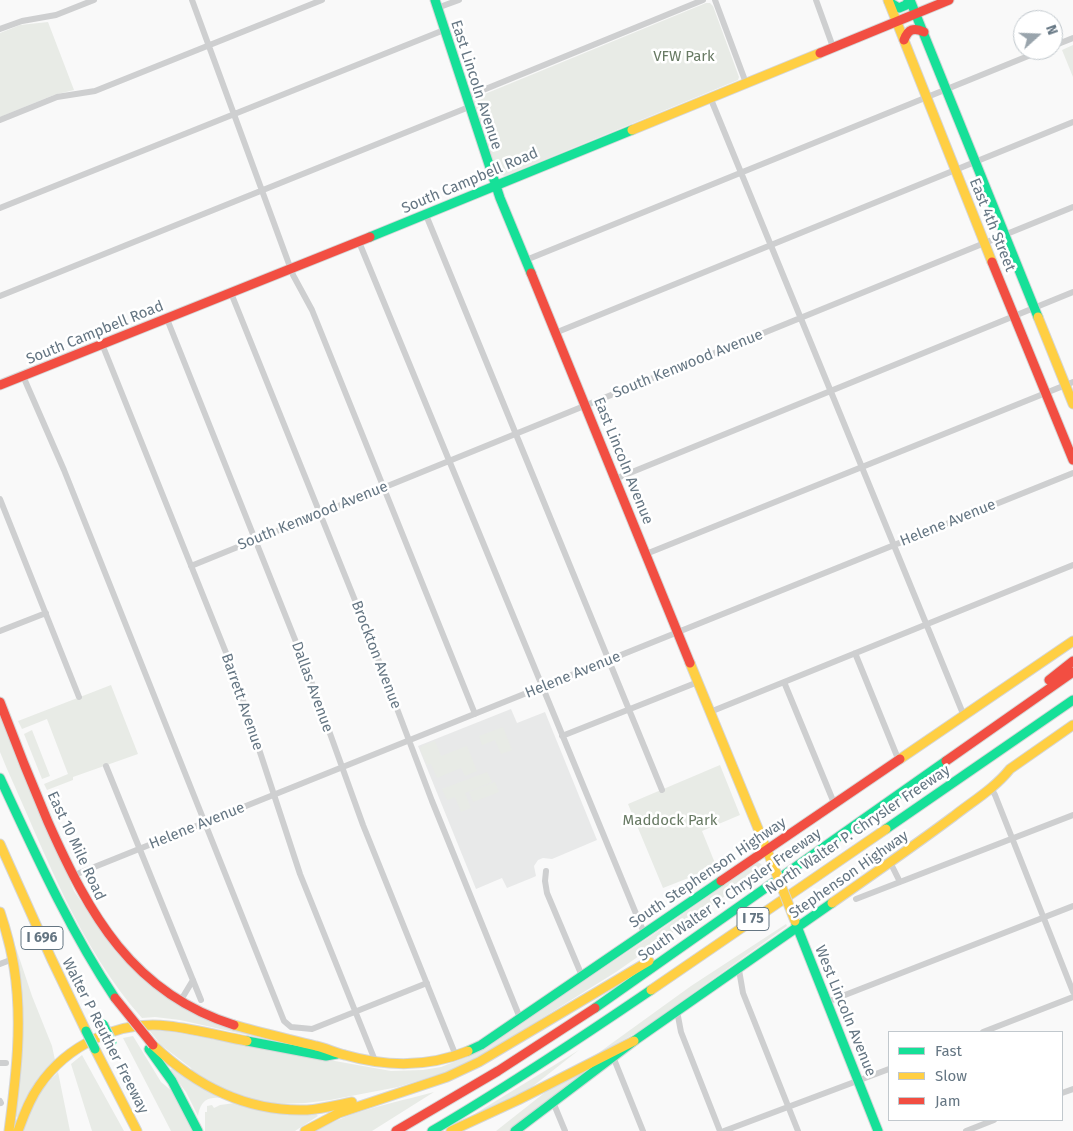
<!DOCTYPE html>
<style>
body{margin:0}
#map{position:relative;width:1073px;height:1131px;overflow:hidden;background:#f9f9f9;font-family:"Fira Sans",sans-serif}
canvas{display:block}
.legend{position:absolute;left:888px;top:1031px;width:175px;height:90px;box-sizing:border-box;background:#fff;border:1px solid #c1c8cd;margin:0;padding:6px 9px;list-style:none;font-size:15px;color:#657683}
.legend li{display:flex;align-items:center;gap:10px;height:25px}
.legend b{width:25px;border:1px solid #c1c8cd}
.north{position:absolute;left:1013px;top:10px;width:50px;height:50px;box-sizing:border-box;background:#fff;border:1px solid #c1c8cd;border-radius:50%;rotate:70deg;font-size:14px;font-weight:700;line-height:20px;text-align:center;color:#657683}
.north::after{content:'';display:block;margin:auto;width:18px;height:22px;background:#99a4ac;clip-path:polygon(50% 0,100% 100%,50% 72%,0 100%)}
</style>
<div id="map">
<canvas width="1073" height="1131"></canvas>
<ul class="legend">
<li><b style="height:6px;background:#16e098"></b>Fast</li>
<li><b style="height:6px;background:#ffcf43"></b>Slow</li>
<li><b style="height:6px;background:#f24e42"></b>Jam</li>
</ul>
<div class="north">N</div>
</div>
<script>
const c = document.querySelector('canvas').getContext('2d');
c.lineJoin = 'round';
function fillPath(path, color) { c.fillStyle = color; c.fill(path, 'evenodd'); }
function strokePath(path, color, width, dash) { c.strokeStyle = color; c.lineWidth = width; c.lineCap = dash ? 'butt' : 'round'; c.setLineDash(dash || []); c.stroke(path); }
function label(font, color, halo, rows, align = 'center') {
  c.font = font + ' "Fira Sans",sans-serif'; c.lineWidth = 5; c.setLineDash([]); c.textBaseline = 'middle'; c.strokeStyle = halo; c.fillStyle = color; for (const [text, x, y, turn = 0] of rows) {
    c.save(); c.translate(x, y); c.rotate((+turn || 0) * Math.PI / 180); c.textAlign = isNaN(turn) ? turn : align; if (halo) c.strokeText(text, 0, 0); c.fillText(text, 0, 0); c.restore();
  }
}
const built = new Path2D(`
 M511 709 517 723 545 712 597 840 552 859 543 858 538 860 534 866 536 876 534 877 507 888 502 878 476 889 418 746Z`);
const green = new Path2D(`
 M706 3H710L713 6 739 77 738 80 505 176 498 174 495 170 473 103 475 98Z
 M48 22 74 90 54 95 0 117V33L20 25Z
 M1073 45V77L1062 50Z
 M111 685 138 754 73 777V780L47 790 44 784 68 774 47 719 22 729 18 721Z
 M0 712 74 891 115 951 140 975 179 1005 199 1016 255 1034 256 1037 180 1020 155 1017 142 1018C79 947 46 855 7 769L0 752Z
 M503 727 512 750 501 754 495 740 482 745 479 736Z
 M32 730 50 776 42 779 24 734Z
 M435 741 441 756 467 746 477 771 465 776 461 768 437 778 431 764 427 765 420 749 422 746Z
 M720 765 740 815 702 831 719 873 696 889 691 877 663 888 628 804Z
 M487 772 492 782 465 793 471 808 461 812 455 797 447 800 442 789Z
 M495 782 499 792 473 802 469 792Z
 M756 861 761 864 764 869 616 972 491 1050 450 1071 398 1087 330 1100 305 1103 279 1104 255 1100 211 1084 193 1073 191 1068 161 1045 149 1030 167 1031 391 1071 423 1070 441 1067 469 1056 488 1045 657 932 730 881Z
 M786 924 787 926 643 1029 590 1059 691 986Z
 M10 930 32 996 52 1046 55 1060 34 1084 18 1117 15 1116C19 1083 24 1050 23 1017 22 987 17 958 10 930Z
 M133 1036 161 1082 173 1092 193 1131H171L123 1038Z
 M579 1050 528 1090 473 1115Z
 M82 1055 124 1131H92L71 1064Z
 M172 1068 223 1098C207 1097 201 1100 198 1116L186 1092 170 1071Z
 M586 1071 537 1108 510 1131H496L548 1090Z
 M58 1072 70 1131H22C29 1107 40 1090 58 1072Z
 M434 1092 372 1131H316C352 1110 394 1103 434 1092Z
 M235 1103 316 1114 318 1116 295 1131H205V1112H207V1106L212 1105 214 1108 220 1105Z`);
const street = new Path2D(`
 M192 0 293 275 312 310 475 714
 M715 0 746 83
 M816 0 833 47
 M437 8 459 0
 M0 29 22 21 56 15 94 0
 M1053 46 1073 38
 M466 97 703 0
 M710 97 964 716
 M0 120 57 97 95 91 322 0
 M0 208 444 30
 M426 215 662 790
 M359 242 644 933
 M526 260 1043 50
 M231 293 371 640 432 801 520 1018
 M0 296 469 107
 M167 319 306 667 363 825 456 1056
 M555 333 1073 122
 M102 344 233 670 300 874 376 1063
 M23 376 64 470 284 1021 291 1027 312 1029 427 983
 M615 479 1073 292
 M0 499 79 697
 M646 554 1073 382
 M191 566 1073 207
 M0 631 46 613
 M855 653 899 761
 M784 682 834 803
 M710 712 1073 565
 M562 736 698 682
 M106 766 201 1000
 M991 788 995 795 1073 992
 M890 862 900 882
 M546 871 545 881 547 893 582 976
 M72 876 1073 473
 M856 899 1073 815
 M0 964 13 959
 M739 970 743 993 798 1131
 M181 1000 193 980
 M827 1002 1073 906
 M677 1011 681 1032 720 1131
 M983 1032 1073 997
 M614 1059 643 1131
 M0 1063H6
 M1062 1093 1073 1089
 M0 1101 1 1103
 M553 1102 565 1131
 M724 1131 889 1069
 M966 1131 994 1120`);
const fast = new Path2D(`
 M435 0 500 198 531 273
 M910 0 1038 317
 M889 2 899 8 906 5 909 0
 M370 237 632 130
 M0 778C35 853 69 929 115 998
 M886 829 1073 700
 M796 924 878 1131
 M595 1008 946 761
 M247 1041 326 1056 337 1054
 M149 1049 172 1081 198 1131
 M468 1051 481 1045 721 881
 M432 1131C507 1087 579 1039 651 990
 M515 1131 634 1041 832 903`);
const slow = new Path2D(`
 M888 0 992 262
 M632 130 820 53
 M1038 317 1073 404
 M690 663 773 865
 M900 759 1073 641
 M0 844 51 958 86 1031
 M832 903C873 874 914 846 954 816 973 801 995 788 1010 769L1073 725
 M0 912C6 930 11 949 14 967 23 1022 16 1077 9 1131
 M651 990 886 829
 M234 1025C261 1033 289 1039 316 1046 326 1048 335 1053 345 1055 387 1067 427 1068 468 1051
 M153 1045C196 1086 247 1112 307 1110 322 1109 337 1105 352 1102
 M95 1049 137 1131
 M18 1131C24 1115 29 1100 39 1086 67 1045 119 1020 168 1026 194 1029 221 1036 247 1041
 M305 1131 339 1113 447 1077 479 1062 649 961
 M451 1131 518 1100 634 1041`);
const jam = new Path2D(`
 M904 40C908 29 914 27 924 32
 M820 53 949 0
 M992 262 1073 460
 M531 273 690 663
 M0 385 370 237
 M1049 680 1073 661
 M0 702C15 742 31 782 48 822 89 914 132 993 234 1025
 M946 761 1073 672
 M721 881 900 759
 M396 1131 498 1071 595 1008`);
const fastBridge = new Path2D(`
 M103 1024 112 1042
 M86 1031 95 1049`);
const slowBridge = new Path2D(`
 M773 865 795 921`);
const jamBridge = new Path2D(`
 M115 998 153 1045`);
const shields = [
 [753,919,32],
 [42,938,42]
];
const shieldNames = [
 ["I 75",753,919],
 ["I 696",42,938]
];
const parkNames = [
 ["VFW Park",684,57],
 ["Maddock Park",670,821]
];
const streetNames = [
 ["East Lincoln Avenue",476,85,72],
 ["South Campbell Road",470,181,-23],
 ["East 4th Street",992,225,68],
 ["South Campbell Road",95,333,-22],
 ["South Kenwood Avenue",688,364,-22],
 ["East Lincoln Avenue",623,461,68],
 ["South Kenwood Avenue",313,516,-22],
 ["Helene Avenue",948,523,-22],
 ["Brockton Avenue",376,655,69],
 ["Helene Avenue",573,675,-22],
 ["Dallas Avenue",312,687,70],
 ["Barrett Avenue",242,702,71],
 ["Helene Avenue",197,826,-22],
 ["North Walter P. Chrysler Freeway",858,830,-34],
 ["East 10 Mile Road",76,846,65],
 ["South Stephenson Highway",708,873,-34],
 ["Stephenson Highway",849,875,-35],
 ["South Walter P. Chrysler Freeway",730,895,-35],
 ["West Lincoln Avenue",845,1011,68],
 ["Walter P Reuther Freeway",105,1036,63]
];
fillPath(built, '#e8e9e9');
fillPath(green, '#e8ebe6');
strokePath(fast, '#d5d6d7', 11);
strokePath(slow, '#d5d6d7', 11);
strokePath(jam, '#d5d6d7', 11);
strokePath(street, '#cecfd0', 6);
strokePath(fast, '#16e098', 9);
strokePath(slow, '#ffcf43', 9);
strokePath(jam, '#f24e42', 9);
strokePath(fastBridge, '#d5d6d7', 11, []);
strokePath(slowBridge, '#d5d6d7', 11, []);
strokePath(jamBridge, '#d5d6d7', 11, []);
strokePath(fastBridge, '#16e098', 9);
strokePath(slowBridge, '#ffcf43', 9);
strokePath(jamBridge, '#f24e42', 9);
for (const [x, y, w] of shields) { const box = new Path2D(); box.roundRect(x - w / 2, y - 11.5, w, 23, 4); c.fillStyle = '#fff'; c.fill(box); strokePath(box, '#657683', 1); }
label('bold 14px', '#657683', null, shieldNames);
label('15px', '#687a64', '#fff', parkNames);
label('15px', '#657683', '#fff', streetNames);
</script>
